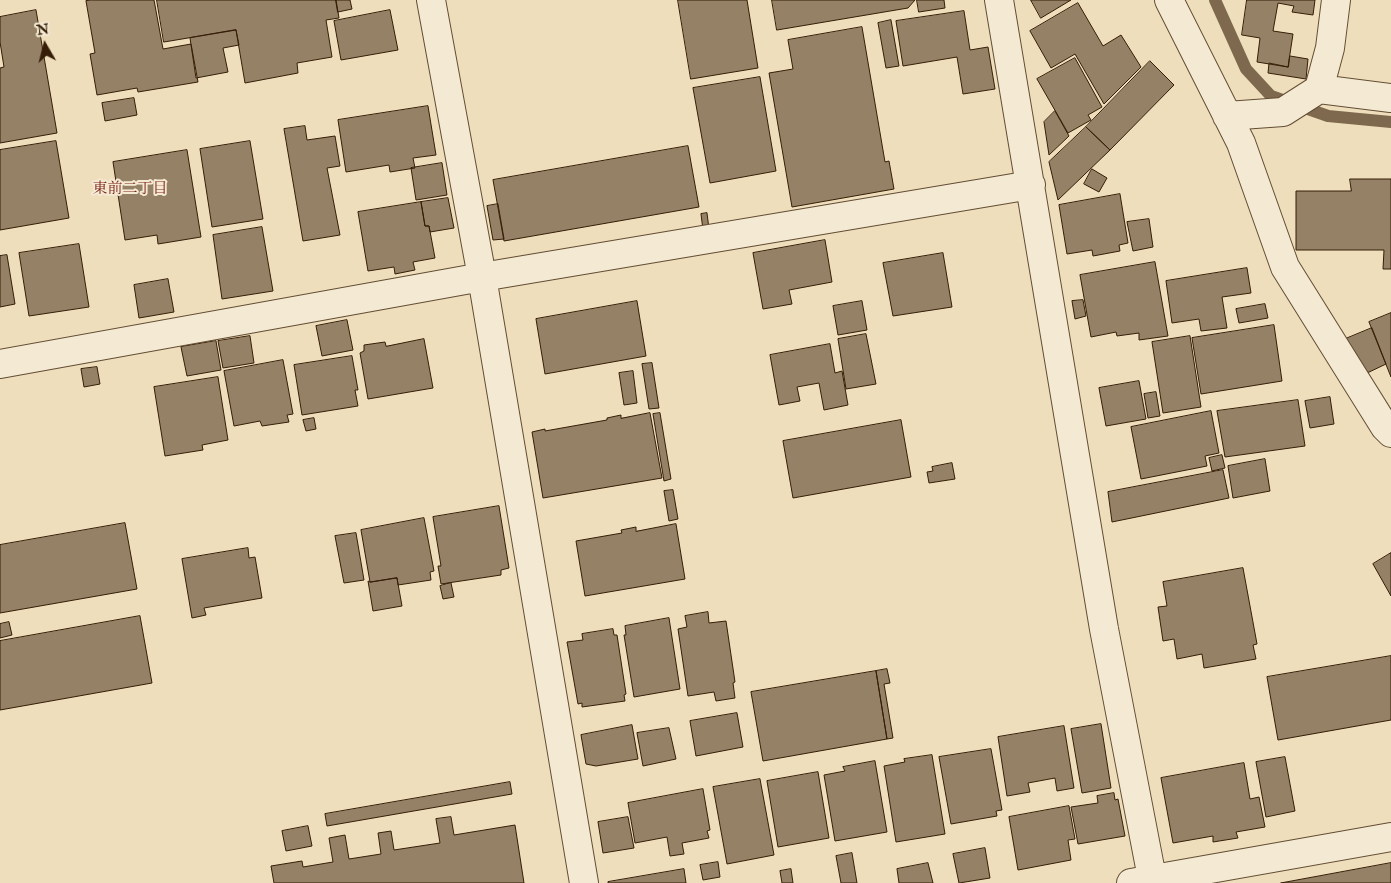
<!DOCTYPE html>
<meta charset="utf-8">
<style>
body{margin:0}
#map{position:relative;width:1391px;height:883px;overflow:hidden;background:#eedebc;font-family:"IM FELL English",serif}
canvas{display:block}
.north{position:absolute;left:20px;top:20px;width:50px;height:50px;-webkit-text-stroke:4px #f4ead3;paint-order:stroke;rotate:352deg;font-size:14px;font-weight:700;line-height:20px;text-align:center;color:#351d07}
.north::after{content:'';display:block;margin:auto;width:18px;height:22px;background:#351d07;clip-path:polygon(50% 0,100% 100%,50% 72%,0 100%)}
</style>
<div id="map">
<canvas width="1391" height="883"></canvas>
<div class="north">N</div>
</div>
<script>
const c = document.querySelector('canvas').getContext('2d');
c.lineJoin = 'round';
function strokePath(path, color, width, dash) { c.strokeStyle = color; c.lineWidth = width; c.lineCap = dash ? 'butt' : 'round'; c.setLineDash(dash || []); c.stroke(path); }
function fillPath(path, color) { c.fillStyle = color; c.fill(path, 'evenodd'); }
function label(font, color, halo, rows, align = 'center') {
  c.font = font + ' "IM FELL English","Noto Serif JP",serif'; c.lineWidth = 4; c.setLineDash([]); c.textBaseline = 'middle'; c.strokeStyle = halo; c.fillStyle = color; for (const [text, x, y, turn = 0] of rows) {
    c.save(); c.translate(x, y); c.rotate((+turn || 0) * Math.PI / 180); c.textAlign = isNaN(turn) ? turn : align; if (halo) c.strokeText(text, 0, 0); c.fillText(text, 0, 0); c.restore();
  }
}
const stream = new Path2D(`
 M1215 0 1246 69 1271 96 1328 116 1391 122`);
const building = new Path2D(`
 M92 0H154L163 49 191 44 198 82 138 92 137 88 97 95 90 54 95 53 86 1Z
 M157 0H336L339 18 326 20 332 57 297 63 298 73 245 83 236 30 164 42Z
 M336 0H350L352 9 338 12Z
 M678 0H747L758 68 691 79Z
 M772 0H915L908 8 777 30Z
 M917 0H944L945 8 919 12Z
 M1031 0H1071L1041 18Z
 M1247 0H1315L1313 15 1292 12 1294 6 1278 3 1273 31 1293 34 1288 67 1257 62 1260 38 1242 35Z
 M1078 3 1103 46 1121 35 1141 67 1104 104 1075 54 1051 68 1030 31Z
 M36 10 57 133 0 143V68L4 67 0 42V17Z
 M390 10 398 50 341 60 334 21Z
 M964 11 970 50 988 47 995 89 963 94 957 57 903 66 896 21Z
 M891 20 899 66 886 68 878 23Z
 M862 27 885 162 889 161 894 189 792 207 769 73 793 69 788 40Z
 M236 30 239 45 223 48 228 72 196 78 190 38Z
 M1290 56 1308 59 1306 79 1268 73 1269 63 1288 67Z
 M1075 58 1102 107 1088 115 1091 120 1068 133 1037 79Z
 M1150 61 1174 85 1110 150 1086 127Z
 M760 77 776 171 710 183 693 88Z
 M134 98 137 115 105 121 102 103Z
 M428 106 436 155 413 158 415 168 390 172 389 165 346 172 338 120Z
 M1055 111 1069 136 1049 155 1044 122Z
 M305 126 307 140 335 136 340 166 327 168 340 235 303 241 284 129Z
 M1086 127 1110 150 1058 200 1049 162Z
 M56 141 69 218 0 230V150Z
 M250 141 263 219 212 227 200 149Z
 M688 146 699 207 504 241 493 180Z
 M187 150 201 237 158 244 157 235 125 240 113 162Z
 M442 163 447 195 416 200 411 168Z
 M1092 169 1107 178 1099 192 1084 184Z
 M1350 179H1391V269H1383L1384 250H1296V191H1351Z
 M1120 194 1128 243 1119 245 1120 251 1093 256 1092 250 1067 254 1059 205Z
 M448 198 454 228 430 232 429 226H425L421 202Z
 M421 202 425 226H429L435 258 413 262 415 270 395 274 394 267 368 271 358 212Z
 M498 204 504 239 493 240 487 206Z
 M707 213 709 229 703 230 701 214Z
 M1149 219 1153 247 1133 251 1127 222Z
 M262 227 273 291 222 299 213 235Z
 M825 240 832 282 789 290 792 304 763 309 753 253Z
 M79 244 89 307 29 316 19 253Z
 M943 253 952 307 893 316 883 263Z
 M7 255 15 304 0 307V256Z
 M1155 262 1168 336 1139 340V333L1117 336 1116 332 1091 337 1080 275Z
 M1247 268 1251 293 1222 297 1227 328 1201 331 1199 319 1172 323 1166 281Z
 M168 279 174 312 139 318 134 285Z
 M1083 300 1086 316 1075 319 1072 301Z
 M637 301 646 356 545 374 536 319Z
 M862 301 867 330 838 335 833 306Z
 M1265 304 1268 318 1239 323 1236 309Z
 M1391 313V377L1369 322Z
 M347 320 353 350 322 356 316 326Z
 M1274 325 1282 381 1201 394 1192 338Z
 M1372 328 1386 364 1365 374 1343 340Z
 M866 334 876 384 846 389 838 339Z
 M250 336 254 363 223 368 218 341Z
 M1190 336 1201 407 1163 413 1152 342Z
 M424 339 433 388 368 399 360 353 364 351V345L385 342 386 346Z
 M216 341 221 370 187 376 181 347Z
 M830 344 835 373 842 371 848 405 824 410 819 383 797 387 800 401 779 405 770 355Z
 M352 356 358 390H355L358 406 302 415 294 365Z
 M283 360 293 414 287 415 289 422 262 426 260 421 234 426 224 371Z
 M652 363 659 408 649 409 642 364Z
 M97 367 100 384 84 387 81 369Z
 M633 371 637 403 624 405 619 373Z
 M218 377 228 440 202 445 203 450 165 456 154 387Z
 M1139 381 1146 419 1106 426 1099 388Z
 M1156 392 1160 416 1148 418 1144 394Z
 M1330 397 1334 424 1310 428 1305 401Z
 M1298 400 1305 446 1225 457 1217 411Z
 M1211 411 1219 453 1205 456 1207 466 1141 479 1131 427Z
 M650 413 662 478 543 498 532 432 545 429V431L607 420V418L621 415V418Z
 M660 413 671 479 664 481 653 414Z
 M314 418 316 429 306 431 303 420Z
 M901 420 911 477 793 498 783 441Z
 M1222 455 1225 468 1212 471 1209 458Z
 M1265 459 1270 491 1233 498 1228 466Z
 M952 463 955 479 929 483 927 472 933 471 932 467Z
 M1223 470 1229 498 1112 522 1108 492Z
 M673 490 678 519 669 521 664 491Z
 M499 506 509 568 501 570V575L441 584 438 566H441L433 517Z
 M424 518 434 571 430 572 431 580 398 585 397 578 370 582 361 530Z
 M125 523 137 589 0 613V545Z
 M676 524 685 579 585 596 576 541 622 533 621 530 636 527V531Z
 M356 533 364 580 344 583 335 536Z
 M248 548 249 558 255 557 262 598 204 608 206 615 192 618 182 559Z
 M1391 553V596L1373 564Z
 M1243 568 1257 644 1253 645 1256 659 1204 668 1202 654 1177 659 1174 639 1163 641 1158 607 1167 606 1163 582Z
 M397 578 402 606 373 611 368 581 370 582Z
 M451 583 454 597 443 599 440 586Z
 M708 612 709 623 726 621 735 682 733 683 735 698 716 701 714 692 688 696 678 629 687 627 685 616Z
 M140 616 152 683 0 710V641Z
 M669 618 680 689 634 697 624 635H626L625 626Z
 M9 622 12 635 0 638V624Z
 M613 629 614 635H617L626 694 624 695 625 701 582 707V703L578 704 567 642 583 640 582 634Z
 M1391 656V720L1278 740 1267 677Z
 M887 669 890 683 884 684 893 738 887 739 876 671Z
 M876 671 887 739 763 761 751 692Z
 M737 713 743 747 696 756 690 721Z
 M1101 724 1111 788 1082 793 1071 729Z
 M632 725 638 759 596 766 586 764 581 735Z
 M1064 726 1074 788 1057 791 1055 778 1028 783 1030 792 1007 796 998 737Z
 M669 728 676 759 643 766 637 733Z
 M991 749 1002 810 996 811 997 816 951 824 939 757Z
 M932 755 945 834 896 842 884 766 905 762 904 759Z
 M1285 757 1295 811 1266 817 1256 762Z
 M875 761 887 832 835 841 824 775 845 771 843 767Z
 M1244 763 1250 799 1259 797 1265 827 1236 832 1238 838 1213 842V836L1173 843 1161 778Z
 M818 772 829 838 778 847 767 781Z
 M760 779 774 855 727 864 713 787Z
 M510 782 512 794 327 826 325 814Z
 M703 789 710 830 707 831 709 838 682 843 684 854 670 856 667 837 635 843 628 803Z
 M1114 793 1115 800 1118 799 1125 836 1078 844 1071 807 1098 803 1097 796Z
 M1069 806 1075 839 1068 840 1071 860 1018 870 1009 817Z
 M451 817 454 835 515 825 524 883H274L271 866 302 861 303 867 333 862 329 838 345 835 349 859 381 854 378 833 391 831 394 850 440 843 436 819Z
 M628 817 634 848 603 853 598 822Z
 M308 826 312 846 286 851 282 831Z
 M985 848 990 878 959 883 953 854Z
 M852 853 857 883H841L836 856Z
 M718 862 720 877 703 880 700 865Z
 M928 863 933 883H899L897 869Z
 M1391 863V883H1281Z
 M684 869 686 883H608V882Z
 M791 869 793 883H782L780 871Z`);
const minor = new Path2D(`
 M431 0 482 277 584 883
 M999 0 1104 629 1153 883
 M1169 0 1241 143 1285 267 1385 427 1391 433
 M1319 89 1330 48 1336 0
 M1227 116 1283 112 1319 89 1391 98
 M0 364 482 277 1031 185
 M1131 883 1391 837`);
const neighbourhoodNames = [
 ["東前二丁目",130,190]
];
strokePath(stream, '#7e694e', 12);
fillPath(building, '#958165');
strokePath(building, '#351d07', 1);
strokePath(minor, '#634d34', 30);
strokePath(minor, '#f4ead3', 28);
label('15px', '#7a1f14', '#f4ead3', neighbourhoodNames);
</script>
